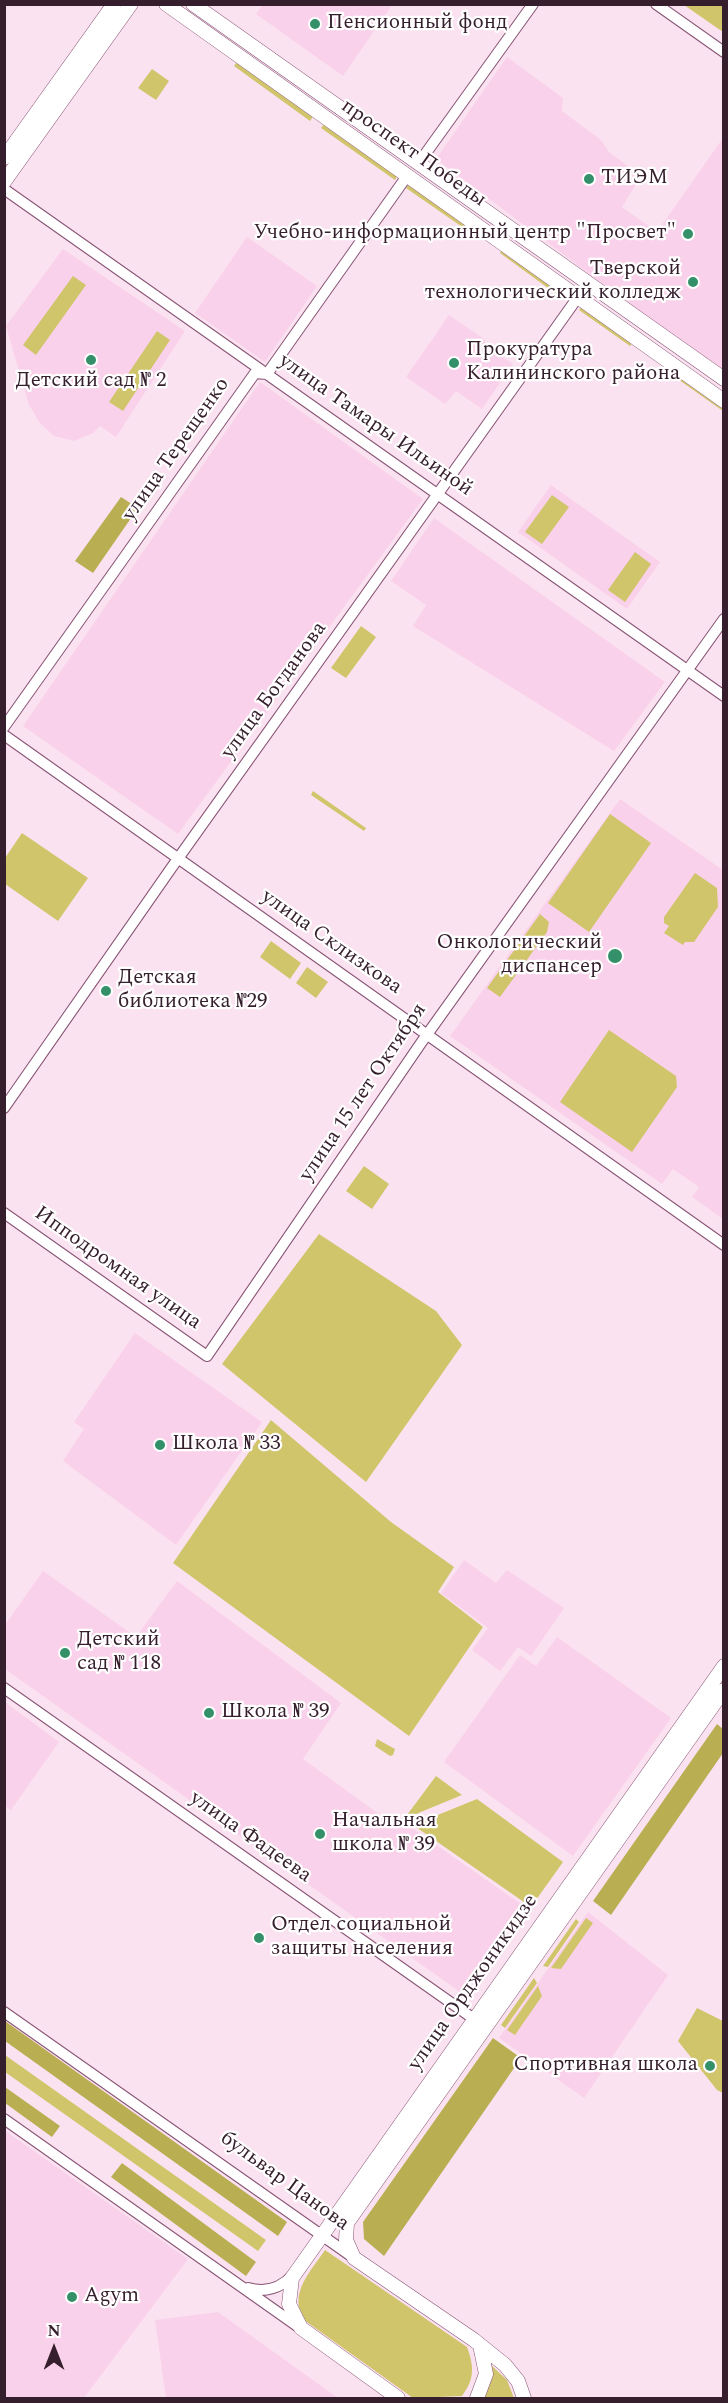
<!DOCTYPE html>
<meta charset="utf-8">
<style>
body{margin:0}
#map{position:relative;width:728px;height:2403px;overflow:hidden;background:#fbe2f0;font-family:Spectral,serif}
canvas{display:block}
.frame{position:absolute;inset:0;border:6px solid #361f2d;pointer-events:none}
.north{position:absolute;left:24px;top:2319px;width:60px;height:60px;-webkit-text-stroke:4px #fff;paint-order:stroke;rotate:0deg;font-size:16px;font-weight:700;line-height:24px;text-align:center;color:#361f2d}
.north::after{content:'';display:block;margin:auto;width:21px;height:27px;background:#361f2d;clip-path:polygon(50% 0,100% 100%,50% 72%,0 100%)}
</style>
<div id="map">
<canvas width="728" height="2403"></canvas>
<div class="frame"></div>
<div class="north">N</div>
</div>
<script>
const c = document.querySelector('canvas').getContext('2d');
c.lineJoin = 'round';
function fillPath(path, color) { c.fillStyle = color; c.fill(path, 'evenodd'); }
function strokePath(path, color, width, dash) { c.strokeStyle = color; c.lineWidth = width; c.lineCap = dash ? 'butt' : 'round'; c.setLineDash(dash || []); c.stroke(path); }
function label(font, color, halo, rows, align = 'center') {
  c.font = font + ' Spectral,serif'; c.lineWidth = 4.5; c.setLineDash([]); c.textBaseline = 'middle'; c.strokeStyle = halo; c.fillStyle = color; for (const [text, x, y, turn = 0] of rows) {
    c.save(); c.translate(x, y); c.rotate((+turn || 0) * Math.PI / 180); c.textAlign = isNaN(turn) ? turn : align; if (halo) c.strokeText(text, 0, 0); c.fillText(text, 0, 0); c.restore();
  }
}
const built = new Path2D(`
 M263 4H392V5L343 76 256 14Z
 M507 57 563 98 562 111 601 140 609 152 641 176 622 207 657 232 723 138V374L436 159Z
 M247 237 317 286 265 362 195 313Z
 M63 249 185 331 116 437 100 426 93 433 74 441 54 436 40 423 29 405 6 326Z
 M449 315 484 339 486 346 513 364 482 409 456 391 445 404 406 377Z
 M260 382 423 499 178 834 23 726Z
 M551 485 660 562 627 609 518 532Z
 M434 518 665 682 614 751 413 626 426 605 391 581Z
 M620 799 723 870V1219L692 1197 699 1187 673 1169 662 1184 450 1036Z
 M135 1333 262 1422 176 1545 63 1461 84 1429 74 1422Z
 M464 1560 496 1583 507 1570 564 1608 531 1656 518 1647 500 1671 472 1650 488 1628 441 1593Z
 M43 1571 136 1637 177 1581 341 1703 303 1759 394 1825 399 1819 521 1904 460 1992 5 1669V1625Z
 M557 1637 671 1718 573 1856 444 1762 520 1655 536 1666Z
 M5 1702 59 1742 11 1810 5 1806Z
 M588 1912 668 1975 584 2098 499 2038Z
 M4 2130 188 2259 84 2398H5Z
 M218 2312 338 2398H166L155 2320Z`);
const green = new Path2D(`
 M684 5H723V32Z
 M238 61 314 115 310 121 234 66Z
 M152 69 169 81 156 100 138 88Z
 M325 123 398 175 395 180 321 128Z
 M410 183 484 235 481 240 406 188Z
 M503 248 567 294 563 299 500 253Z
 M73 276 86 285 36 355 23 345Z
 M583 305 634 341 630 346 579 310Z
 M157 331 170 340 123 411 109 402Z
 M668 365 723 404V411L665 370Z
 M552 495 569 507 542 544 525 532Z
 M635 552 651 564 625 602 608 590Z
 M361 626 376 637 346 678 331 668Z
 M313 791 366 828 364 831 311 795Z
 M610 814 651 843 589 932 548 903Z
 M22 833 88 878 58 921 5 884V858Z
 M695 873 717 888 718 907 694 942H685L683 945 664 933 669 926 664 923V917Z
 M540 914 549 922 547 932 500 997 487 988Z
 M271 941 301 963 290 979 260 957Z
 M307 967 328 982 316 998 296 983Z
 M609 1030 676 1076 677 1087 632 1152 560 1102Z
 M364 1166 389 1184 372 1209 346 1191Z
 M319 1234 436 1311 462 1345 366 1482 222 1364Z
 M271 1420 391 1522 454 1567 438 1592 483 1627 409 1736 173 1563Z
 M377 1739 395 1749 393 1755 390 1756 375 1746Z
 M436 1776 462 1795 404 1819Z
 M477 1799 563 1862 531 1907 413 1825Z
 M586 1918 593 1923 561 1969 551 1968Z
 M576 1919 579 1922 548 1967 543 1966Z
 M534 1978 537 1983 505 2028 501 2025Z
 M538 1986 542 1996 515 2035 507 2030Z
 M697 2008 723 2021V2093L717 2090 678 2041Z
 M5 2055 266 2240 258 2251 5 2072Z
 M325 2250 467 2347C474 2366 475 2379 462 2396L413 2398 304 2320C288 2294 310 2272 325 2250Z
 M491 2365 507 2380 514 2398H483Z`);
const forest = new Path2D(`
 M121 497 138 508 93 573 75 561Z
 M717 1724 723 1729V1753L611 1915 593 1901Z
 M5 2021 287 2222 278 2236 5 2041Z
 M493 2038 521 2058 384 2256 364 2239 363 2222Z
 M5 2087 60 2126 52 2137 5 2103Z
 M122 2163 256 2262 246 2276 111 2177Z`);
const minor = new Path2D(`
 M656 4 724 52
 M418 164 533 4
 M4 189 724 696
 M4 727 255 373 267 374 407 176
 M4 735 724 1245
 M4 1108 172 867 578 297
 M4 1213 207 1356 421 1043 724 619
 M4 1688 474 2019
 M4 2012 354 2258
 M4 2119 300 2328
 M248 2288C265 2293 281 2288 293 2275`);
const major = new Path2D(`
 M166 4 724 401
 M193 4 724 379
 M4 158 114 4
 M4 182 131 4
 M398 2398 301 2328 289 2304 292 2278 724 1666
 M477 2398 486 2374 480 2345
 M524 2398 518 2381 505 2365 474 2340 354 2258 346 2240 347 2223 724 1690`);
const markers = [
 [315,24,6,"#339068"],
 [589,179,6,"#339068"],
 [688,234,6,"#339068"],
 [693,282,6,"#339068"],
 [91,360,6,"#339068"],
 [454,363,6,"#339068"],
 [615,956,8,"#339068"],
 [106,991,6,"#339068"],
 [160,1445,6,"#339068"],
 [65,1653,6,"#339068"],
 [209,1713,6,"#339068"],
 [320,1834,6,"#339068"],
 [259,1938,6,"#339068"],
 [710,2066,6,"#339068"],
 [72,2297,6,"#339068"]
];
const poiNames = [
 ["Пенсионный фонд",327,24],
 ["ТИЭМ",601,179],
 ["Учебно-информационный центр \"Просвет\"",676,234,"right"],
 ["Тверской",681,270,"right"],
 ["технологический колледж",681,294,"right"],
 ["Прокуратура",466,351],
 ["Калининского района",466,375],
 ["Детский сад № 2",91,382,"center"],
 ["Онкологический",602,944,"right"],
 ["диспансер",602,968,"right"],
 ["Детская",118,979],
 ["библиотека №29",118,1003],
 ["Школа № 33",172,1445],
 ["Детский",77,1641],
 ["сад № 118",77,1665],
 ["Школа № 39",221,1713],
 ["Начальная",332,1822],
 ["школа № 39",332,1846],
 ["Отдел социальной",271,1926],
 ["защиты населения",271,1950],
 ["Спортивная школа",698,2066,"right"],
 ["Agym",84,2297]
];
const streetNames = [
 ["проспект Победы",413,154,35],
 ["улица Тамары Ильиной",375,426,35],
 ["улица Терещенко",177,450,-55],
 ["улица Богданова",275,691,-54],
 ["улица Склизкова",331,943,35],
 ["улица 15 лет Октября",364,1093,-56],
 ["Ипподромная улица",117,1269,35],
 ["улица Фадеева",250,1838,35],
 ["улица Орджоникидзе",474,1983,-55],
 ["бульвар Цанова",284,2182,36]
];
fillPath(built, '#fad1ea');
fillPath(green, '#d1c56c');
fillPath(forest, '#baae53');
strokePath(minor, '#875374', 12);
strokePath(major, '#875374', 15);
strokePath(minor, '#fff', 10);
strokePath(major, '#fff', 14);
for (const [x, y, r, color] of markers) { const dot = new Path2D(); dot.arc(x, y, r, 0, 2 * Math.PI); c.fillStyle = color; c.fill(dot); strokePath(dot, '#fff', 2); }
label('21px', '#361f2d', '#fff', poiNames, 'left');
label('21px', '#361f2d', '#fff', streetNames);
</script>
